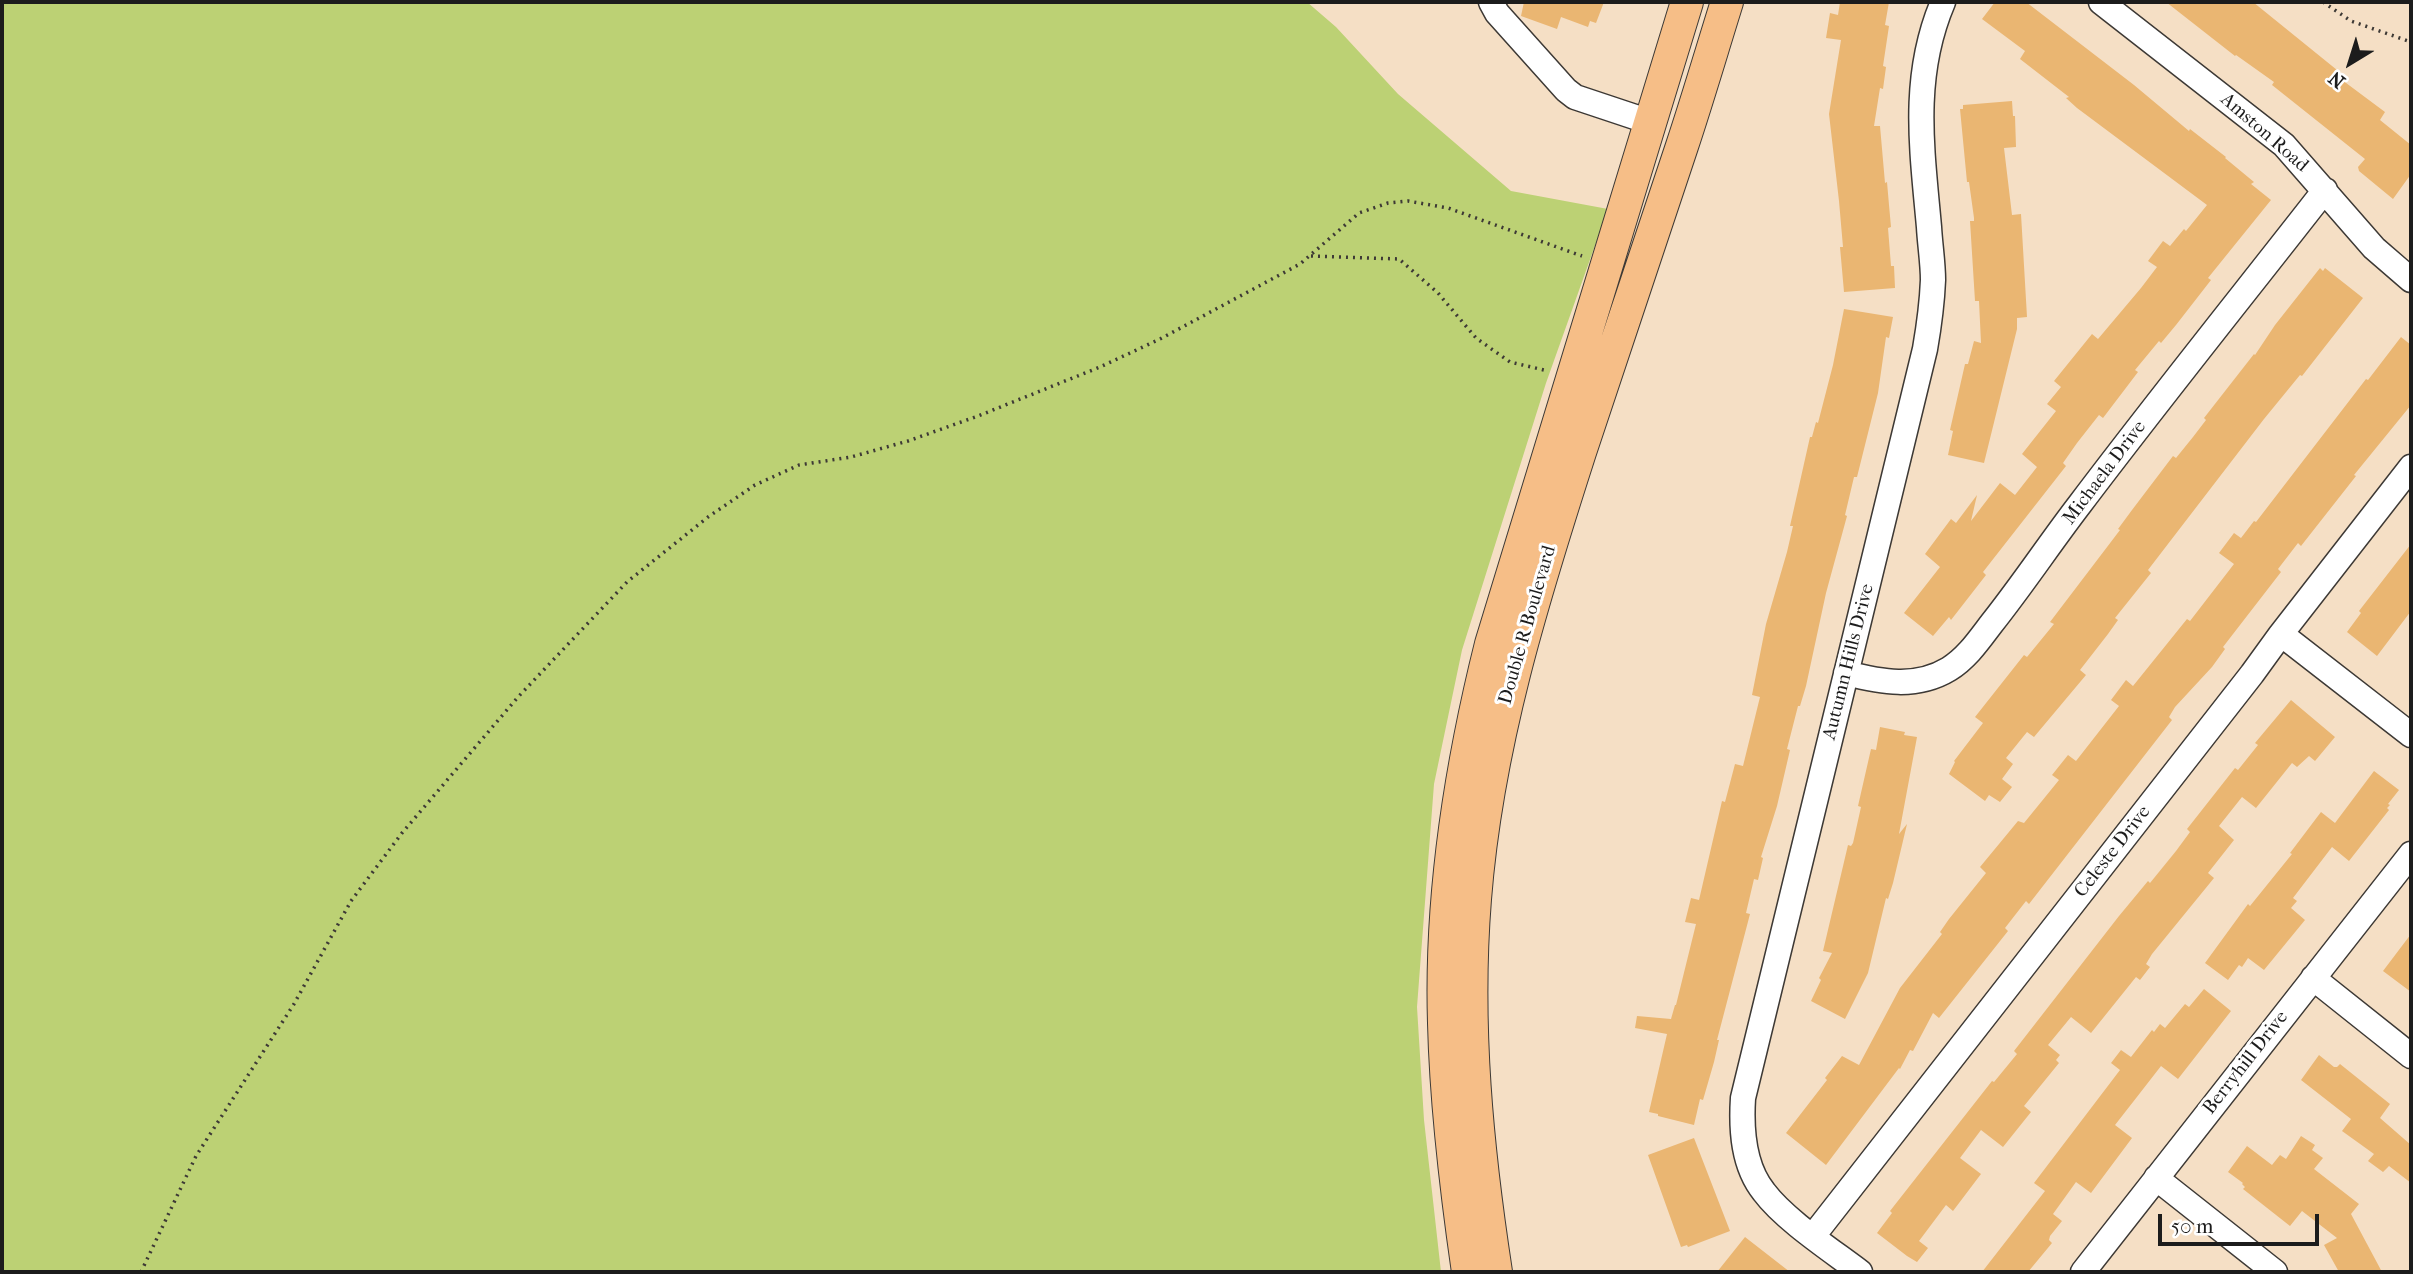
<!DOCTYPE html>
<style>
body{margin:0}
#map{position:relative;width:2413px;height:1274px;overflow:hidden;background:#f5dfc5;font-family:"IM FELL French Canon",serif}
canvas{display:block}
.frame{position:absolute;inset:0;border:4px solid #1c1c1c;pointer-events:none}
.north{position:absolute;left:2315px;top:28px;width:70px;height:70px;-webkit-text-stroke:5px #fff;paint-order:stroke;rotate:218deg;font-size:19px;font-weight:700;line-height:28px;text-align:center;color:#1c1c1c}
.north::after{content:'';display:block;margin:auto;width:24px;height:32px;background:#1c1c1c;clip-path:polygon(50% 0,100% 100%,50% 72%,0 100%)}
.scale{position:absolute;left:2158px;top:1214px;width:161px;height:32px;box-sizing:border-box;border:4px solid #1c1c1c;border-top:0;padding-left:9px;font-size:21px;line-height:24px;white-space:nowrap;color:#1c1c1c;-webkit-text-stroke:5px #fff;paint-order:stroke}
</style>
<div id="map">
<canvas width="2413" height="1274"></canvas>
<div class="frame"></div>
<div class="north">N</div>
<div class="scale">50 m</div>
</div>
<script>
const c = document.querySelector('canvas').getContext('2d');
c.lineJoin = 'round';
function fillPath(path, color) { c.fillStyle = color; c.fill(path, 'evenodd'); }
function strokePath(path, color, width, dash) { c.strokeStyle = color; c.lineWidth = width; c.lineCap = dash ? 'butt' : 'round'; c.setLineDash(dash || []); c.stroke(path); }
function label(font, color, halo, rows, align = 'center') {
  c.font = font + ' "IM FELL French Canon",serif'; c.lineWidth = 6; c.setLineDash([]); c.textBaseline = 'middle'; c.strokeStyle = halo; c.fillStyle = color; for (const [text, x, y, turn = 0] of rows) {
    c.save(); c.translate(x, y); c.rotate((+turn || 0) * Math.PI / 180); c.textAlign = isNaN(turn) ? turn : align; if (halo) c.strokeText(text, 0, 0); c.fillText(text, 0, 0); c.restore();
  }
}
const green = new Path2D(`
 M2 2H1307L1336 27 1398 94 1511 191 1608 209 1546 383 1462 650 1434 784 1417 1007 1424 1120 1441 1272H2Z`);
const building = new Path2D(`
 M1524 2H1604L1596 23 1590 21 1588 27 1561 17 1557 29 1521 16Z
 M1840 2H1889L1885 25 1889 26 1883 66 1886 67 1883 89 1880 88 1874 126H1880L1885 183 1887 182 1889 205 1891 227 1888 228 1891 266H1894L1895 288 1844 292 1840 247H1843L1839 201 1829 114 1841 40 1826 38 1830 13 1838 15Z
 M1995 2H2026L2134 85 2189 131 2190 129 2226 157 2225 158 2254 182 2251 184 2271 200 2208 278 2211 280 2176 325 2161 343 2159 341 2135 370 2138 372 2103 418 2099 415 2077 443 2063 463 2066 466 1983 572 1986 575 1951 620 1949 617 1933 636 1904 613 1940 567 1925 554 1951 519 1956 523 1977 495 1971 521 2000 483 2015 495 2037 467 2022 454 2056 411 2047 404 2061 387 2054 381 2092 334 2098 339 2141 288 2157 267 2148 261 2163 241 2170 246 2184 229 2186 231 2207 205 2077 108 2066 98 2069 97 2020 59 2025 51 1982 19Z
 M2166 2H2253L2337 70 2334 74 2385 112 2380 120 2411 145V174L2393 199 2359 171 2358 167 2365 159 2272 85 2274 82 2236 55 2235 56Z
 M2012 101 2013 116H2015L2016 147 2004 148 2012 215 2021 214 2027 317 2017 318V329L1984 463 1948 455 1953 431 1950 430 1965 364H1968L1974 341 1981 343 1979 301H1975L1970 221H1974V218L1969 182H1967L1960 109H1963V105Z
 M2320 268 2323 271 2325 268 2363 298 2302 376 2300 375 2264 419 2148 570 2151 573 2115 618 2118 620 2108 634 2080 670 2086 675 2034 737 2027 732 2006 758 2013 764 2002 779 2012 787 2000 802 1989 795 1985 801 1949 774 1955 762 1954 761 1983 723 1975 717 2024 655 2027 657 2054 624 2050 622 2120 530 2118 529 2132 510 2173 456 2176 458 2193 437 2206 420 2204 418 2254 354 2255 355 2275 325Z
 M1844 309 1893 317 1889 338 1886 337 1878 393 1857 477H1854L1845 515 1847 516 1826 593 1806 686 1800 706H1798L1787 749 1790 750 1777 806 1761 857 1763 858 1758 880 1754 879 1746 913 1750 914 1717 1040H1719L1714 1062 1703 1100 1700 1099 1694 1125 1658 1116V1114L1649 1112 1667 1034 1635 1028 1637 1016 1671 1019 1675 1005H1676L1696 924 1685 922 1691 898 1699 900 1722 801 1725 802 1735 764 1743 766 1760 697 1752 695 1766 624 1787 552 1793 526H1790L1810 437H1812L1816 422 1818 423 1833 365Z
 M2401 337 2411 345V405L2354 475 2356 476 2301 546 2298 543 2278 569 2281 572 2223 647 2225 649 2212 667 2175 707 2169 717 2172 720 2029 904 2026 901 2005 928 2008 931 1939 1018 1933 1013 1913 1051 1910 1050 1900 1069 1899 1068 1826 1165 1786 1133 1827 1080 1825 1078 1842 1056 1859 1065 1900 988 1942 934 1940 932 1949 919 1986 873 1980 867 2018 821 2024 823 2059 780 2052 775 2068 755 2076 761 2119 706 2111 700 2126 680 2133 686 2187 619 2190 621 2234 564 2219 553 2234 533 2241 538 2254 521 2256 522 2366 379 2368 380Z
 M2411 544V611L2377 656 2347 632 2361 613 2359 611Z
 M2291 700 2335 737 2315 761 2309 756 2297 767 2292 763 2256 808 2242 797 2219 826 2234 840 2208 873 2214 878 2152 954 2146 964 2150 967 2140 980 2136 977 2091 1033 2071 1017 2048 1045 2060 1055 2056 1060 2059 1063 2024 1106 2031 1112 2003 1147 1981 1130 1960 1158 1981 1174 1953 1211 1946 1205 1919 1241 1928 1248 1917 1262 1907 1256 1877 1233 1892 1213 1890 1211 1992 1081 1994 1082 2017 1054 2014 1051 2119 916 2148 881 2150 883 2176 851 2190 832 2187 829 2235 768 2238 770 2258 745 2255 743Z
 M1880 727 1905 732 1904 735 1917 737 1899 834 1907 824 1893 883 1888 899 1886 898 1868 973 1845 1019 1811 1001 1821 980 1819 978 1832 953 1823 951 1848 845 1851 846 1853 843 1861 807 1858 806 1871 749 1876 750Z
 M2374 771 2399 790 2388 804 2390 805 2387 808 2389 810 2349 861 2332 847 2293 898 2297 901 2291 908 2305 920 2264 970 2248 958 2242 967 2239 965 2228 980 2205 963 2248 904 2250 906 2292 854 2290 853 2321 812 2335 823Z
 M2411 934V992L2383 971Z
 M2204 989 2231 1011 2178 1079 2161 1066 2133 1102 2115 1125 2132 1138 2091 1193 2076 1182 2053 1214 2062 1221 2050 1236 2049 1240 2052 1243 2028 1272H1982L2045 1191 2034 1183 2120 1070 2111 1063 2121 1050 2131 1057 2152 1030 2154 1032 2160 1024 2165 1028 2185 1004 2189 1007Z
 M2319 1055 2334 1067H2337L2340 1064 2390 1104 2380 1118 2411 1145V1183L2389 1166 2383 1172 2368 1161 2374 1154 2342 1131 2351 1119 2301 1080Z
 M2301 1136 2315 1145 2312 1150 2323 1158 2314 1169 2359 1204 2351 1214 2382 1272H2339L2324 1245 2337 1238 2302 1211 2290 1226 2243 1189 2245 1187 2242 1184 2243 1183 2228 1172 2247 1146 2272 1165 2280 1155 2286 1159Z
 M1694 1138 1730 1231 1688 1247 1687 1245 1681 1247 1648 1155Z
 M1745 1237 1790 1272H1717Z`);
const path = new Path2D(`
 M2323 2 2351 21 2411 42
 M1311 256 1399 259 1438 293 1476 338 1510 362 1548 371
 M141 1272 196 1156 294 1004 351 901 402 833 518 697 627 582 708 517 755 485 799 465 851 457 908 441 978 416 1100 367 1160 339 1300 264 1359 213 1388 203 1408 201 1448 208 1582 256`);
const minor = new Path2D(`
 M1491 2 1497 13 1566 90 1575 97 1650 122
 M2101 2 2284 145 2374 248 2411 280
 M2281 634 2411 735
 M1846 673C1881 682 1916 689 1949 669 1967 658 1979 640 1992 623 2023 584 2050 543 2080 504 2160 398 2243 295 2325 190
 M2313 978 2411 1056
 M2156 1178 2275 1272
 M1813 1236 2252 674 2281 634 2411 467
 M1860 1272C1831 1250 1785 1220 1764 1192 1743 1166 1741 1130 1743 1098L1925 349C1929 326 1932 304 1933 280 1933 263 1930 245 1929 227 1922 149 1911 77 1943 2
 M2083 1272 2411 854`);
const major = new Path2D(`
 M1468 1272C1456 1189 1446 1107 1444 1023 1440 896 1460 768 1491 644L1687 2
 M1496 1272C1477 1148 1465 1025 1475 899 1487 745 1533 598 1580 452 1613 350 1649 248 1682 146 1698 98 1712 50 1727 2`);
const streetNames = [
 ["Amston Road",2264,133,41],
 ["Michaela Drive",2105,473,-53],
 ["Double R Boulevard",1528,625,-74],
 ["Autumn Hills Drive",1849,662,-76],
 ["Celeste Drive",2113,852,-52],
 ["Berryhill Drive",2246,1063,-52]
];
fillPath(green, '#bcd174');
fillPath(building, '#eab672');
strokePath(minor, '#3d3935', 27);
strokePath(major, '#3d3935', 34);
strokePath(path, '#3d3935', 3.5, [2, 5]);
strokePath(minor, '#fff', 24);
strokePath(major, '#f6be87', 32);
label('19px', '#1c1c1c', '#fff', streetNames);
</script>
